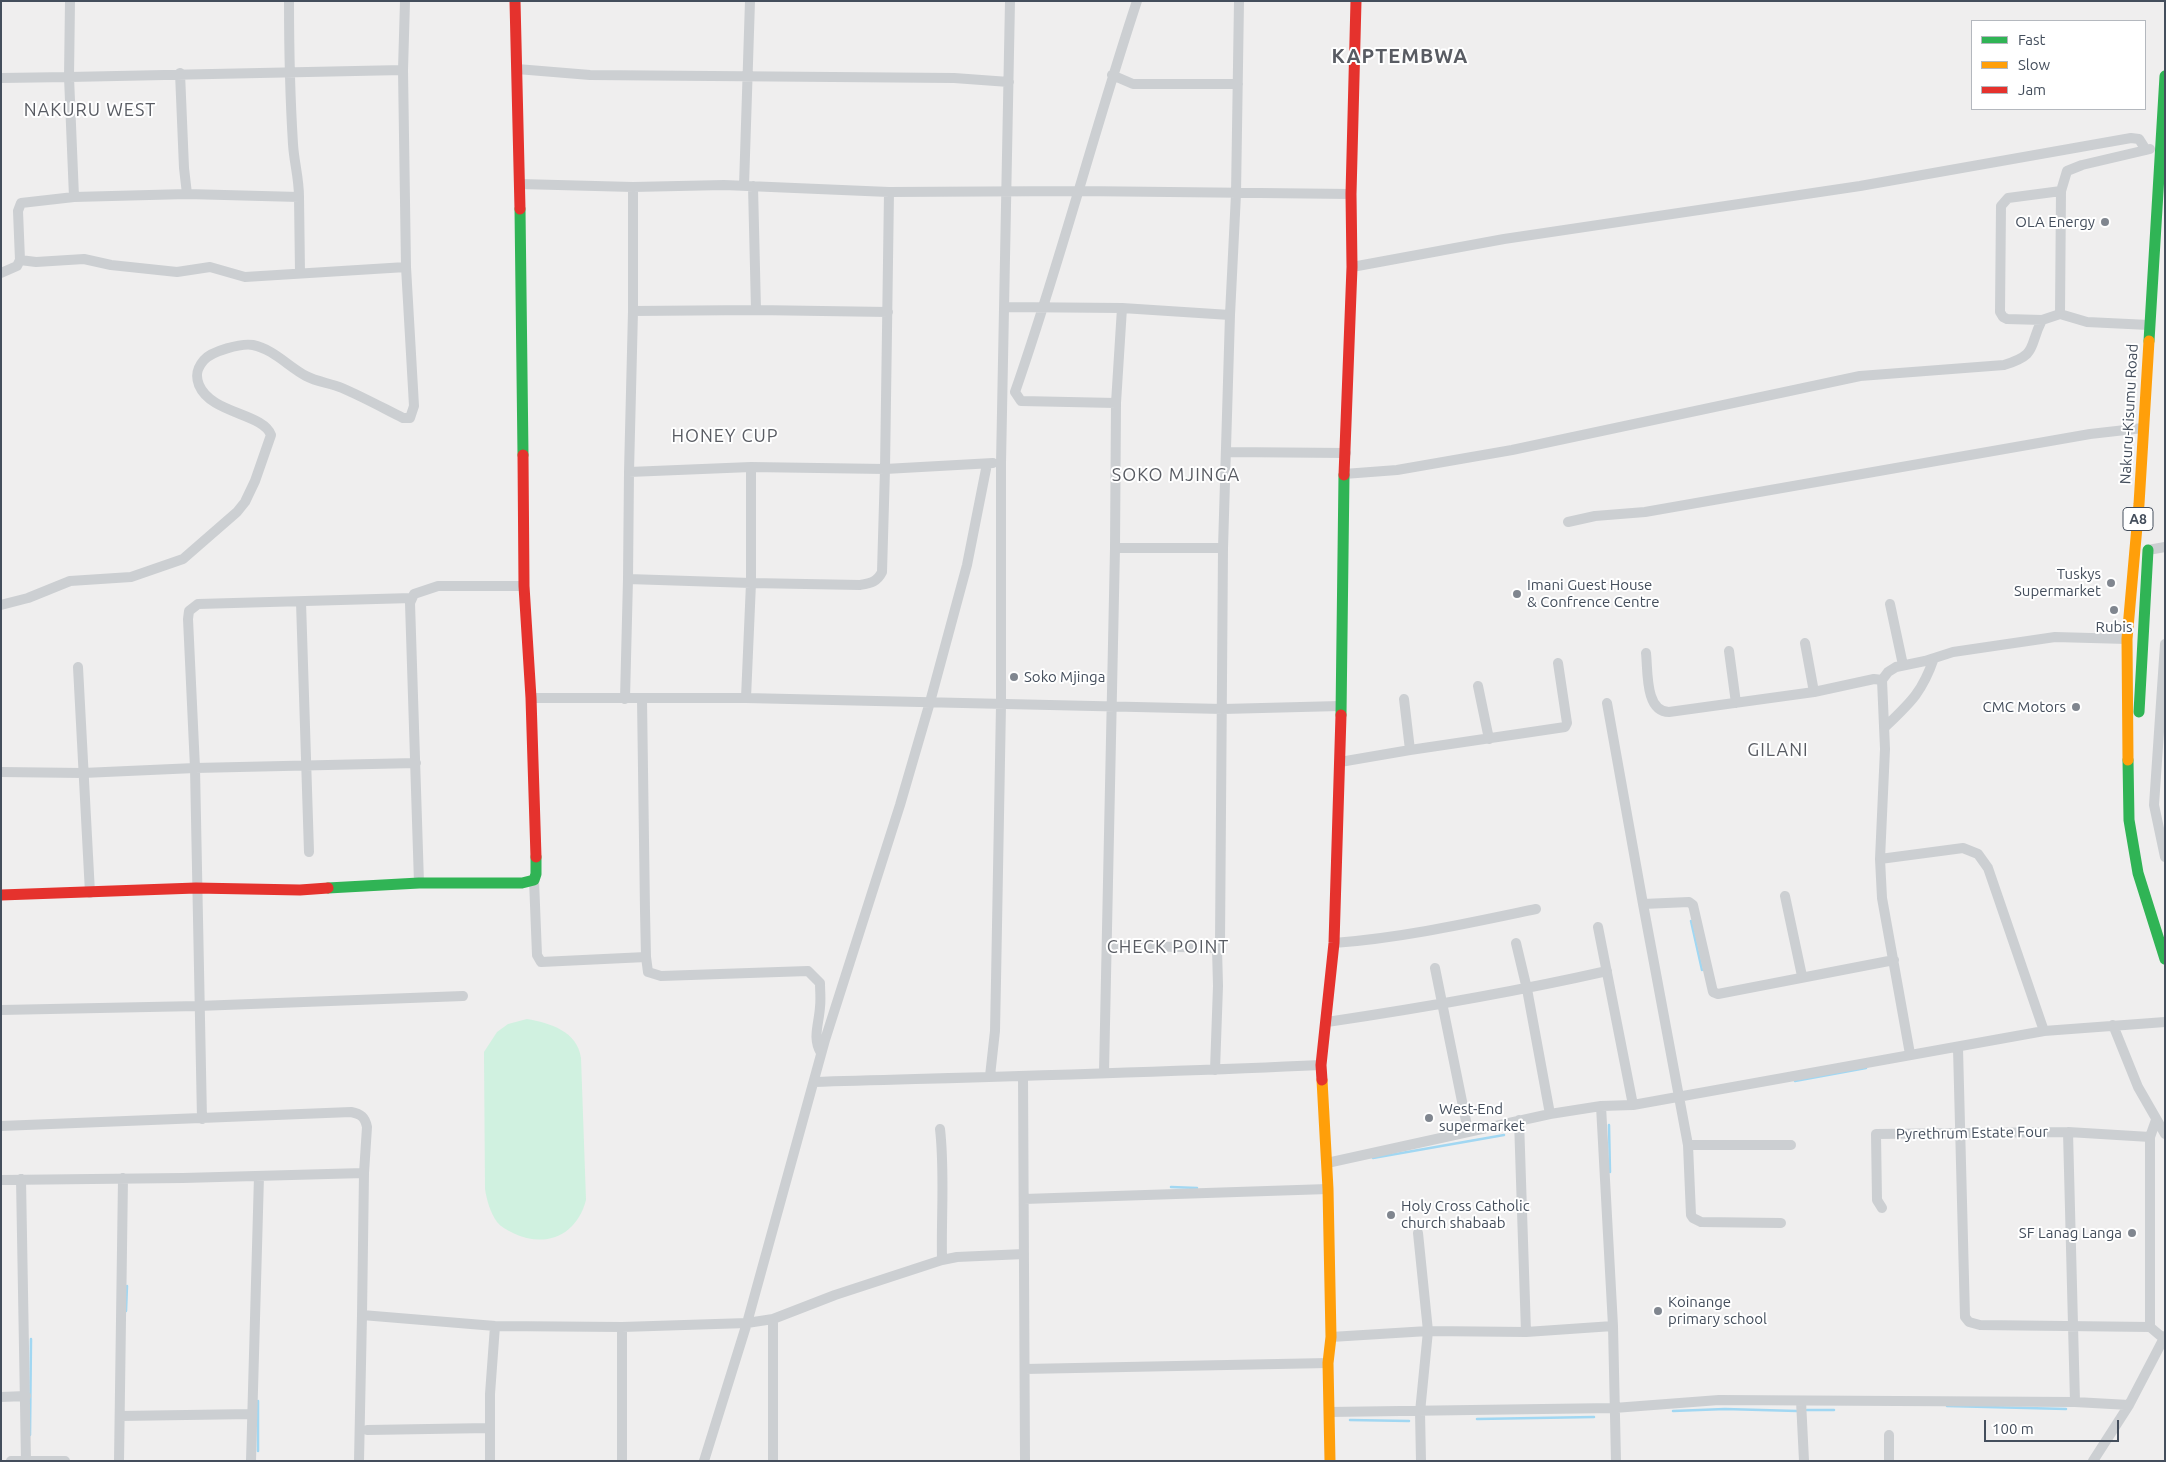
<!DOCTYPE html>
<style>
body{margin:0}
#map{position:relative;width:2166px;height:1462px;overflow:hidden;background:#efeeee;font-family:Ubuntu,sans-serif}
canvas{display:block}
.frame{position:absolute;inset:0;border:2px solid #444e5c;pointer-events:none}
.legend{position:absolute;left:1971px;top:20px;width:175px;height:90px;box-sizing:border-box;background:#fff;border:1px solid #b4b8be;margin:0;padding:6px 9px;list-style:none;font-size:15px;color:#444e5c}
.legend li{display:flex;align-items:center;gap:10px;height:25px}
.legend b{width:25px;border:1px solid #b4b8be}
.scale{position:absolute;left:1984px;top:1420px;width:135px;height:22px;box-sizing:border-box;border:2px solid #444e5c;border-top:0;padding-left:6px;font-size:15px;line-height:18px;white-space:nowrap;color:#444e5c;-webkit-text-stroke:4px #fff;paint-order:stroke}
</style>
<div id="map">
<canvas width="2166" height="1462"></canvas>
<div class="frame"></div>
<ul class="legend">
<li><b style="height:6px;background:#30b455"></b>Fast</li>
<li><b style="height:6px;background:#ff9f0a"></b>Slow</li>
<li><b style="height:6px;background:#e5322d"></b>Jam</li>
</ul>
<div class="scale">100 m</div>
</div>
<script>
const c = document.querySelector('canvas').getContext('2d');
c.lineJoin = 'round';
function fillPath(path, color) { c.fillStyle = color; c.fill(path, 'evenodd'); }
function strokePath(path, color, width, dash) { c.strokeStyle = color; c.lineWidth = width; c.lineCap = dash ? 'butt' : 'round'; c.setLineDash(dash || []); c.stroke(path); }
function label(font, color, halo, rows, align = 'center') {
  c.font = font + ' Ubuntu,sans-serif'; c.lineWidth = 4; c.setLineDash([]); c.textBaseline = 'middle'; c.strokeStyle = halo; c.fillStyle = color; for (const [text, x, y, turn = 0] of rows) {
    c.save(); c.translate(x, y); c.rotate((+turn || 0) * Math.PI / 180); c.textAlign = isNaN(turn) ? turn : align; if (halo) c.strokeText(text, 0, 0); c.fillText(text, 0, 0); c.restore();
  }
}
const green = new Path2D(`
 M527 1019C550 1023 577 1031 581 1058L586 1200C577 1235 546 1249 513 1233 507 1230 501 1227 497 1222 490 1212 487 1201 485 1189L484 1052 497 1032 508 1024Z`);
const stream = new Path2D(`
 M1691 921 1702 970
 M1795 1081 1866 1068
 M1609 1125 1610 1172
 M1373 1158 1504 1135
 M1171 1187 1197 1188
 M126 1311 127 1286
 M258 1401V1451
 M1947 1406 2066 1409
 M1807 1410H1834
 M1673 1411 1725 1409 1797 1411
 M1477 1419 1594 1417
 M1350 1420 1409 1421
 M30 1435 31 1339`);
const street = new Path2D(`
 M517 69 590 75 954 78 1009 82
 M180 73 184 168 187 194 299 197C299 178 294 162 293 144 290 96 289 49 289 1
 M1112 75 1133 84H1238
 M1 78 69 77 70 1
 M520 184 633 187 724 185 889 192 1078 191 1351 194
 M744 186 750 1
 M753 186 756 310 888 312
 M633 187V311L629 472 751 467 885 469 889 192
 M74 197 187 194
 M299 197 300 273
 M20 260 36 262 84 259 111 265 177 272 210 267 245 277 406 267
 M1352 267 1504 239 1860 186 2131 138 2139 139 2146 150 2150 149
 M1 273 17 266 20 260 18 211 21 203 74 197 69 77 403 70 405 1
 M1004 307 1122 308 1230 315
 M633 311 756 310
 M2060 314 2087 322 2149 325
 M2042 320 2007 319 2003 317 2000 312 2001 206 2008 198 2061 191
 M1116 403 1021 401 1015 392C1060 263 1094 131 1137 1
 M1226 452 1346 453
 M751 467V583L860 585C871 583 877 582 882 572L885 469 993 463
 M1344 474 1397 470 1512 450 1860 376 2004 365C2039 354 2028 347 2042 320L2060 314 2061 191 2067 171 2082 165 2146 150
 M1568 522 1595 516 1645 512 2090 434 2143 428
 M1115 548H1223
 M2148 550 2165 547
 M628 579 629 472
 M412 598 198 604 189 611 188 619 195 768 416 763
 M301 602 309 852
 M1890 604 1903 665
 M1 605 28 598 70 581 131 577 183 559 237 512 245 502 255 481 271 435C263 413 211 414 199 385 195 375 197 368 204 360 212 351 241 343 253 345 273 349 289 367 306 376 317 382 330 383 342 388 363 397 383 408 403 418H410L414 406 406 267 403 70
 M1805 643 1814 692
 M2165 644 2154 805 2165 857
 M1729 651 1736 703
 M1646 653C1648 671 1645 712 1669 712L1814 692 1874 679 1882 680 1888 672 1896 667 1925 661 1953 652 2055 637 2127 639
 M78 667 90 893
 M1882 680 1885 749 1880 859 1882 898 1910 1054
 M1478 686 1489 739
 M531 698H746L1223 709 1340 706
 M625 699 628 579 751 583 746 698
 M642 699 645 911 646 957 648 972 661 976 808 971 820 983C820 991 821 999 820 1007 819 1024 812 1038 821 1053
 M1404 699 1410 750
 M1607 703 1643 904 1689 902 1693 905 1713 992 1718 994 1894 960
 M1884 728C1910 703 1922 693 1934 658
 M1340 762 1410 750 1565 727 1567 723 1558 663
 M1 772 83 773 195 768 202 1119
 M1880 859 1963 848 1978 854 1988 868 2044 1031
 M534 880 537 955 541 962 646 957
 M419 883 410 603 414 594 438 586H524
 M1785 896 1802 976
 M1643 904 1688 1145 1691 1215 1693 1218 1701 1222 1781 1223
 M1598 927 1633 1105
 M1334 943C1402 938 1469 923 1536 909
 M1516 943 1527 989 1550 1114
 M1108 945 1214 948 1219 947 1220 943 1223 548 1230 315 1236 194 1239 1
 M1435 968 1468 1131
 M1 1010 198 1006 463 996
 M1327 1022C1421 1008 1514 992 1607 971
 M2113 1025 2138 1087 2165 1134
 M1958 1048 1965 1317 1969 1322 1980 1325 2150 1327 2163 1338
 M1215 1070 1218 986 1217 948
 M1104 1072 1115 548 1116 403 1122 308
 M990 1076 995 1031 996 981 1001 705V463L1010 1
 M1023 1076 1025 1461
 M814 1082C983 1077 1152 1073 1321 1065
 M1601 1106 1613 1326 1616 1461
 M1519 1120 1526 1332
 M1 1126 351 1112C361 1114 365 1117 367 1127L364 1173 362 1315 495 1326 622 1327 747 1323 773 1319 835 1295 942 1260 957 1257 1024 1254
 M940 1129C945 1172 941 1216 942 1260
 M1688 1145H1791
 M1327 1163 1550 1114 1601 1106 1633 1105 2044 1031 2165 1022
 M21 1179 26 1461
 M1 1180 183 1178 364 1173
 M1024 1199 1328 1189
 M1882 1208 1877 1200 1876 1134 2068 1132
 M1418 1233 1428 1331 1420 1412 1421 1461
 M2150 1327V1137L2156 1120
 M1331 1337 1428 1331 1526 1332 1613 1326
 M1025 1369 1328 1363
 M1 1397 26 1396
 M1801 1401 1804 1461
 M2075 1402 2068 1132 2150 1137
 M1329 1412 1614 1408 1719 1400 2075 1402 2129 1405
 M120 1416 252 1414
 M367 1430 490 1428
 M11 1461H65
 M119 1461 123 1178
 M251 1461 259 1176
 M359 1461 362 1315
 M490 1461V1394L495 1326
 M622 1461V1327
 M704 1461 747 1323 825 1040 900 805 930 702 967 565 987 464
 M773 1461V1319
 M1889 1461V1435
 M2093 1461 2129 1405 2165 1336`);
const fast = new Path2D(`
 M520 209 523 455
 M2149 341 2165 76
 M2139 712 2148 550
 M1341 715 1344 475
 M2128 760 2129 820 2138 873 2165 959
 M328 888 419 883H522L534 880 536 874V857`);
const slow = new Path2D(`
 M2128 760 2127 639 2139 504 2149 341
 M1322 1080 1328 1189 1331 1337 1328 1363 1330 1461`);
const jam = new Path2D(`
 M515 1 520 209
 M523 455 524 586 531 698 536 857
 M1344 475 1352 267 1351 194 1356 1
 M1 895 196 888 300 890 328 888
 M1322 1080 1321 1065 1334 943 1341 715`);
const markers = [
 [2105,222,5,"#80868f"],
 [2111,583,5,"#80868f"],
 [1517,594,5,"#80868f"],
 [2114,610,5,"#80868f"],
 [1014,677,5,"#80868f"],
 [2076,707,5,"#80868f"],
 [1429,1118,5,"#80868f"],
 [1391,1215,5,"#80868f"],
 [2132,1233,5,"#80868f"],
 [1658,1311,5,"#80868f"]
];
const shields = [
 [2138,519,30]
];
const shieldNames = [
 ["A8",2138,519]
];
const poiNames = [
 ["OLA Energy",2095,222,"right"],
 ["Tuskys",2101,574,"right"],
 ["Supermarket",2101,591,"right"],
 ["Imani Guest House",1527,585],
 ["& Confrence Centre",1527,602],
 ["Rubis",2114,627,"center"],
 ["Soko Mjinga",1024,677],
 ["CMC Motors",2066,707,"right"],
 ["West-End",1439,1109],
 ["supermarket",1439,1126],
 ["Holy Cross Catholic",1401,1206],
 ["church shabaab",1401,1223],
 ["SF Lanag Langa",2122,1233,"right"],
 ["Koinange",1668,1302],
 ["primary school",1668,1319]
];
const streetNames = [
 ["Nakuru-Kisumu Road",2129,414,-87],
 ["Pyrethrum Estate Four",1972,1133,-1]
];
const quarterNames = [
 ["NAKURU WEST",90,110],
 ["HONEY CUP",725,436],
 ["SOKO MJINGA",1176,475],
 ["GILANI",1778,750],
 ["CHECK POINT",1168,947]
];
const districtNames = [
 ["KAPTEMBWA",1400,56]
];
fillPath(green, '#d0f1e0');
strokePath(stream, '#a1d7f2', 2.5);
strokePath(street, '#cccfd2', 10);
strokePath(fast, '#30b455', 11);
strokePath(slow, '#ff9f0a', 11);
strokePath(jam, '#e5322d', 11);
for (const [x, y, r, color] of markers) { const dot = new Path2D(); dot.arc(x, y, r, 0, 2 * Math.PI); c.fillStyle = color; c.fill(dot); strokePath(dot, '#fff', 2); }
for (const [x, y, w] of shields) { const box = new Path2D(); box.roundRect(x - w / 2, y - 11.5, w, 23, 4); c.fillStyle = '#fff'; c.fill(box); strokePath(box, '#444e5c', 1); }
label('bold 14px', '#444e5c', null, shieldNames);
label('15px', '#444e5c', '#fff', poiNames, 'left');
label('15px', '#444e5c', '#fff', streetNames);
c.letterSpacing = '1px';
label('18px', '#595c63', '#fff', quarterNames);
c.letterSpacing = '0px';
c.letterSpacing = '1px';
label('bold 20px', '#595c63', '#fff', districtNames);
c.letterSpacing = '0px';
</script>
